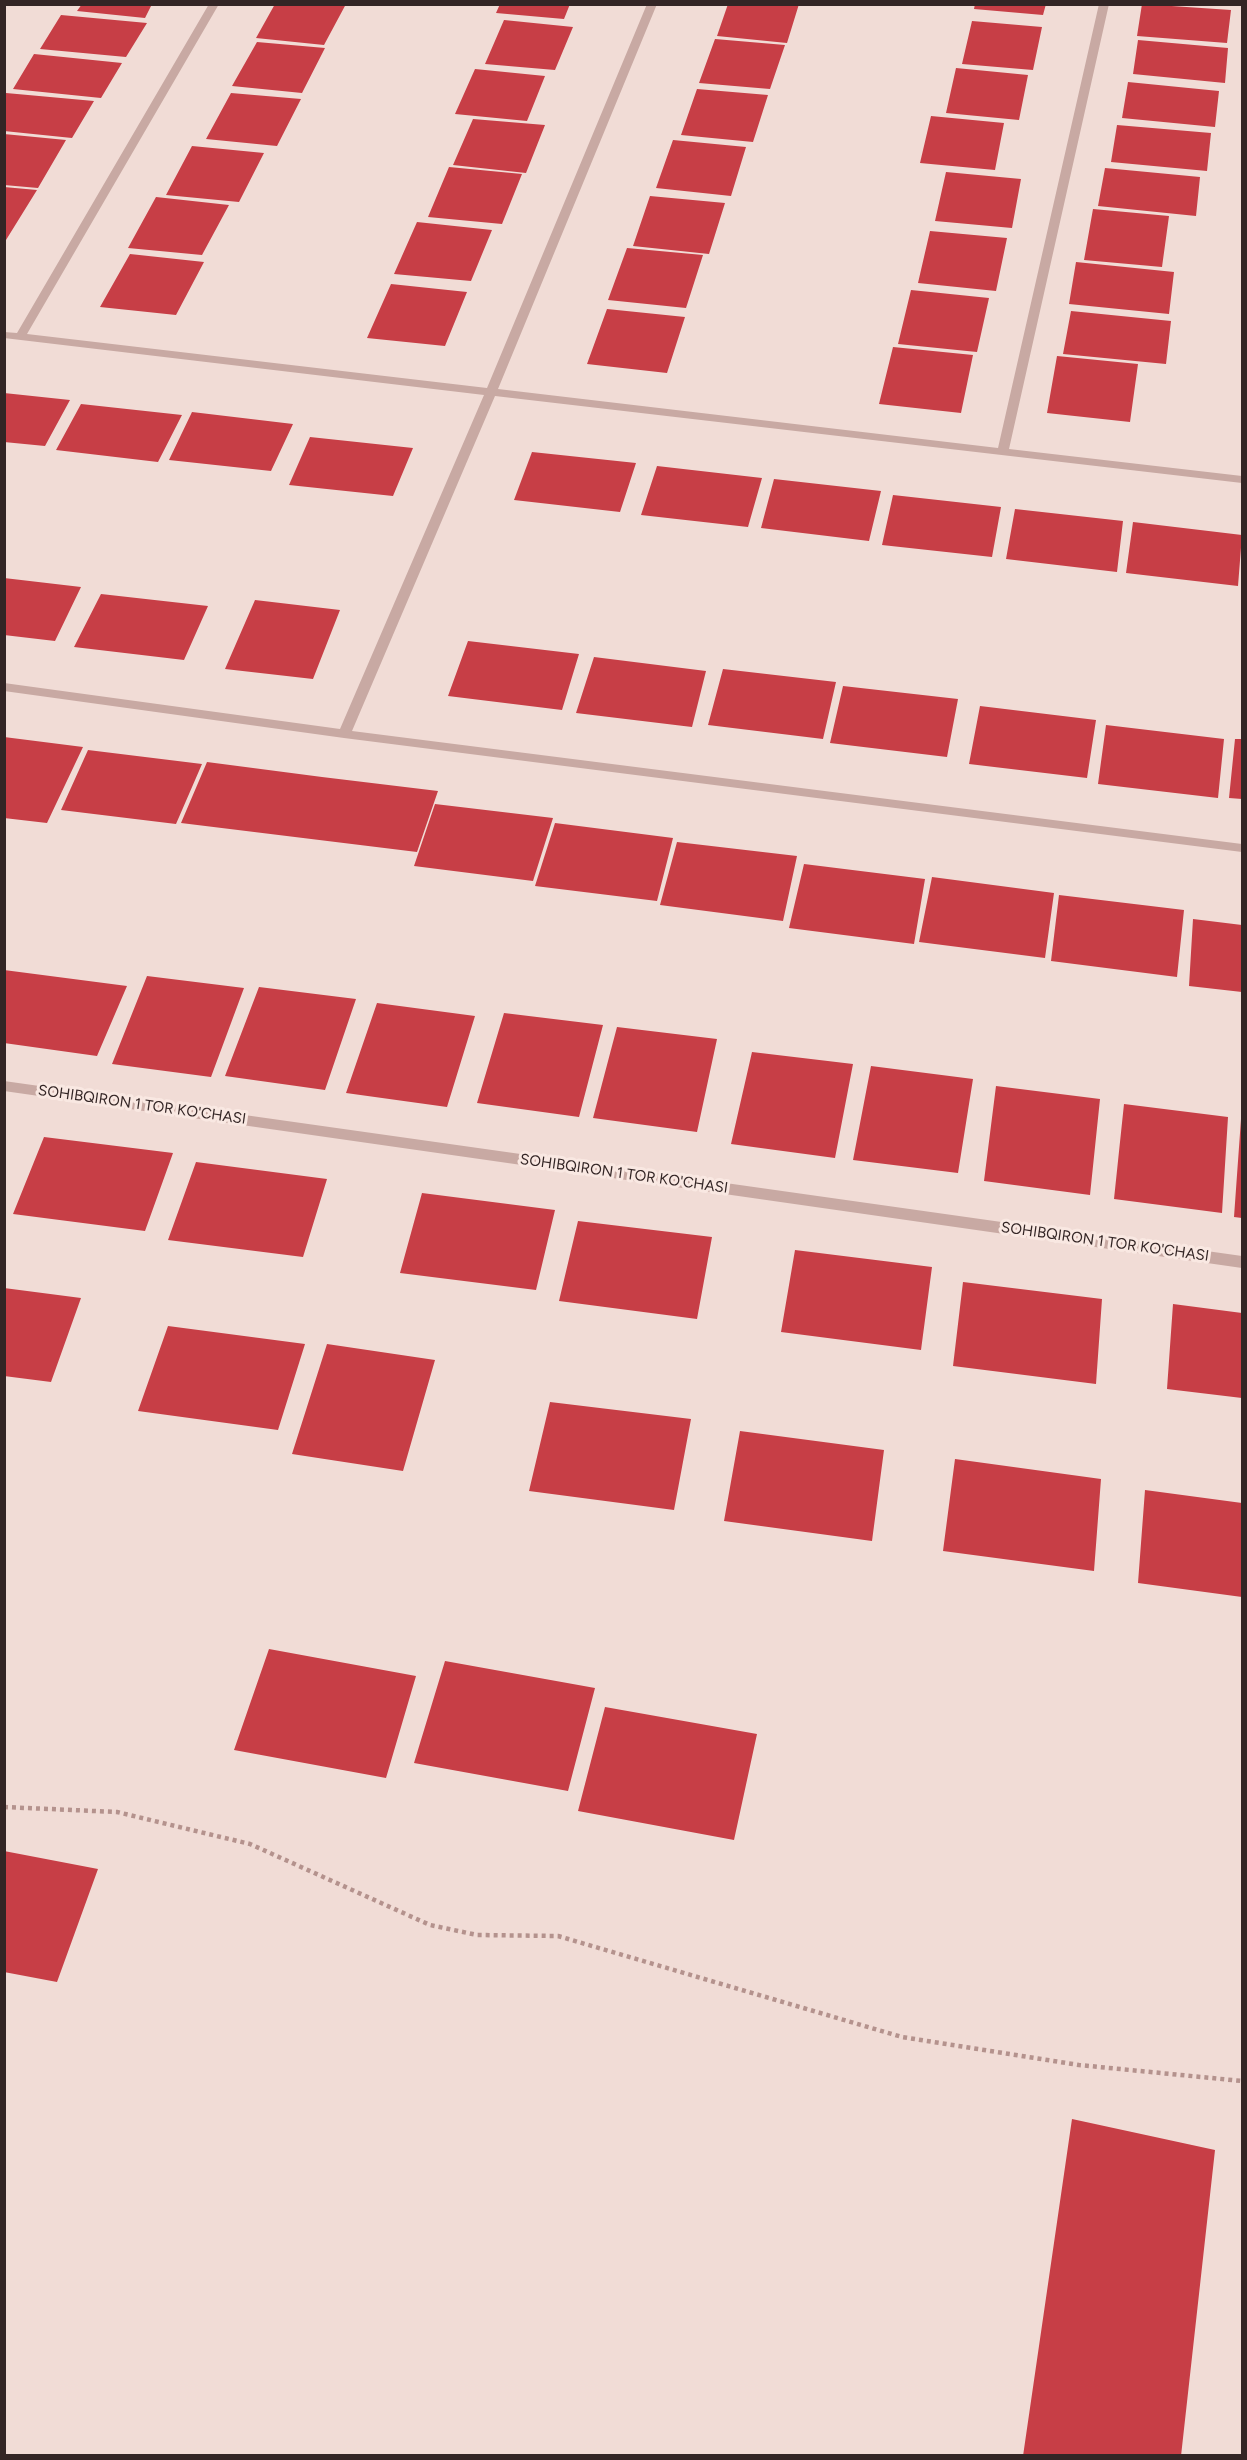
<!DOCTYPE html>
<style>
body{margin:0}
#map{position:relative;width:1247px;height:2460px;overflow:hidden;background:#f1dcd6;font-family:Figtree,sans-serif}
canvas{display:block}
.frame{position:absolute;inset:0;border:6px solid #332525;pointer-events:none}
</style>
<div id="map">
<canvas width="1247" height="2460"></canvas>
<div class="frame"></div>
</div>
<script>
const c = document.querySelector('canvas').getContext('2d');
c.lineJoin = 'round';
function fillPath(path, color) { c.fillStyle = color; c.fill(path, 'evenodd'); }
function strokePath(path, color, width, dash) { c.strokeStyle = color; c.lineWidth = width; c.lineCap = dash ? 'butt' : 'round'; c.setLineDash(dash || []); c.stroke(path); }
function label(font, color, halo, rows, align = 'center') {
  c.font = font + ' Figtree,sans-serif'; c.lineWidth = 6; c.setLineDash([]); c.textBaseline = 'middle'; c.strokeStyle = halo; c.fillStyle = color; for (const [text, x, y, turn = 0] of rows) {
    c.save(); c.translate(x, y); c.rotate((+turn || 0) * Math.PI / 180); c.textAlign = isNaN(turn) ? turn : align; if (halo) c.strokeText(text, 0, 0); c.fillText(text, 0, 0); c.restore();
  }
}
const building = new Path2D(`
 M82 4H152L145 18 77 11Z
 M275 4H346L324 45 256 38Z
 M500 4H570L564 19 496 13Z
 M728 4H799L787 43 717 36Z
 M975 4H1046L1043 15 974 9Z
 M1142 4 1231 10 1227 43 1137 36Z
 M61 15 147 23 126 57 40 49Z
 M504 20 573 27 555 70 485 64Z
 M972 21 1042 27 1033 70 962 64Z
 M715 39 785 45 770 89 699 83Z
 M1138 40 1228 48 1225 83 1133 74Z
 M257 42 325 48 302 93 232 86Z
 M34 54 122 63 101 98 13 89Z
 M956 68 1028 75 1019 120 946 113Z
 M475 69 545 76 527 121 455 114Z
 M1128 82 1219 91 1215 127 1122 118Z
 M697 89 768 95 753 142 681 135Z
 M6 93 94 101 72 138 4 131Z
 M231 93 301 99 277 146 206 139Z
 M931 116 1004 123 995 170 920 163Z
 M473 119 545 125 526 173 453 165Z
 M1117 125 1211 133 1207 171 1111 162Z
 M4 134 66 140 38 188 4 185Z
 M673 140 746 147 731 196 656 188Z
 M192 146 264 153 239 202 166 195Z
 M449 167 522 174 502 224 428 217Z
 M1105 168 1200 177 1196 216 1098 206Z
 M946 172 1021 179 1012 228 935 221Z
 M4 187 37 190 6 240H4Z
 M650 196 725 203 709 254 633 246Z
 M156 197 229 205 202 255 128 248Z
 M1093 209 1169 216 1162 267 1084 260Z
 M417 222 492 230 471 281 394 274Z
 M930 231 1007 238 996 291 918 283Z
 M627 248 703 255 686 308 608 300Z
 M130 254 204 262 176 315 100 307Z
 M1076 262 1174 272 1169 314 1069 304Z
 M391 284 467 292 445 346 367 338Z
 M911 290 989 298 977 352 898 344Z
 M607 309 685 317 667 373 587 364Z
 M1071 311 1171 321 1166 364 1063 354Z
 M893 347 973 355 961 413 879 404Z
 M1057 356 1138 364 1130 422 1047 413Z
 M4 393 70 400 45 446 4 442Z
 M81 404 182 415 158 462 56 450Z
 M192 412 293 424 271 471 169 460Z
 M310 437 413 448 393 496 289 485Z
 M532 452 636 463 620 512 514 500Z
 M657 466 762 478 748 527 641 515Z
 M774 479 881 491 869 541 761 528Z
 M893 495 1001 507 992 557 882 545Z
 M1015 509 1123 521 1117 572 1006 559Z
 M1133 522 1242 535 1238 586 1126 573Z
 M4 578 81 587 55 641 4 635Z
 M101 594 208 606 184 660 74 647Z
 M255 600 340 610 313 679 225 669Z
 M468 641 579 654 562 710 448 696Z
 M594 657 706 671 692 727 576 713Z
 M723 669 836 682 823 739 708 725Z
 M843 686 958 699 947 757 830 743Z
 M980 706 1096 720 1087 778 969 764Z
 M1106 725 1224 739 1218 798 1098 784Z
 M4 737 83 747 47 823 4 818Z
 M1235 739H1242V799L1229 798Z
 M88 750 202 764 176 824 61 810Z
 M207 762 322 777 438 791 417 852 181 823Z
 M435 804 553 818 533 881 414 866Z
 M555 823 673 838 657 901 535 886Z
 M677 842 797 856 783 921 660 905Z
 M804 864 925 879 914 944 789 928Z
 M932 877 1054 893 1045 958 919 942Z
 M1059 895 1184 910 1177 977 1051 961Z
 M1193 919 1242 925V992L1189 986Z
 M4 970 127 986 97 1056 4 1043Z
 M147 976 244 988 211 1077 112 1064Z
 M259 987 356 999 325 1090 225 1076Z
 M377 1003 475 1016 447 1107 346 1093Z
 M504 1013 603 1025 579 1117 477 1103Z
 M617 1027 717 1039 697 1132 593 1118Z
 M752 1052 853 1064 835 1158 731 1144Z
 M871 1066 973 1079 958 1173 853 1160Z
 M996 1086 1100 1099 1090 1195 984 1181Z
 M1124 1104 1228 1117 1222 1213 1114 1199Z
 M1241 1119H1242V1218L1234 1217Z
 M44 1137 173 1153 145 1231 13 1214Z
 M196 1162 327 1179 303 1257 168 1240Z
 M422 1193 555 1210 536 1290 400 1273Z
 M578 1221 712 1237 697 1319 559 1301Z
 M795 1250 932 1267 921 1350 781 1332Z
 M963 1282 1102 1299 1096 1384 953 1366Z
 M4 1288 81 1298 51 1382 4 1376Z
 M1173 1304 1242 1313V1398L1167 1389Z
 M168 1326 305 1344 278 1430 138 1411Z
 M327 1344 435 1360 403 1471 292 1454Z
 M550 1402 691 1419 674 1510 529 1491Z
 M740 1431 884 1450 872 1541 724 1521Z
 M955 1459 1101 1479 1094 1571 943 1551Z
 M1145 1490 1242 1503V1597L1138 1583Z
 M269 1649 416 1676 386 1778 234 1750Z
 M445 1661 595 1688 568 1791 414 1763Z
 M605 1707 757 1734 734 1840 578 1811Z
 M4 1851 98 1869 57 1982 4 1972Z
 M1072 2119 1215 2150 1181 2456H1023Z`);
const path = new Path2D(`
 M4 1807 117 1812 250 1844 430 1925 477 1935 558 1936 902 2037 1079 2065 1242 2081`);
const street = new Path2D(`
 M209 4H219L27 334 487 388 647 4H657L498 389 998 448 1099 4H1109L1009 449 1242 476V483L495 396 352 731 1242 844V852L344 738 4 691V683L340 729 484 395 4 338V332L17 333Z
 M4 1081 1242 1256V1268L4 1091Z`);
const streetNames = [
 ["SOHIBQIRON 1 TOR KO'CHASI",142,1105,8],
 ["SOHIBQIRON 1 TOR KO'CHASI",624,1174,8],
 ["SOHIBQIRON 1 TOR KO'CHASI",1105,1242,8]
];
fillPath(building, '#c73e46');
strokePath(path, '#b4928d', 4.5, [4, 4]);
fillPath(street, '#c8a9a3');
label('15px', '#332525', '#f9e8e2', streetNames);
</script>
